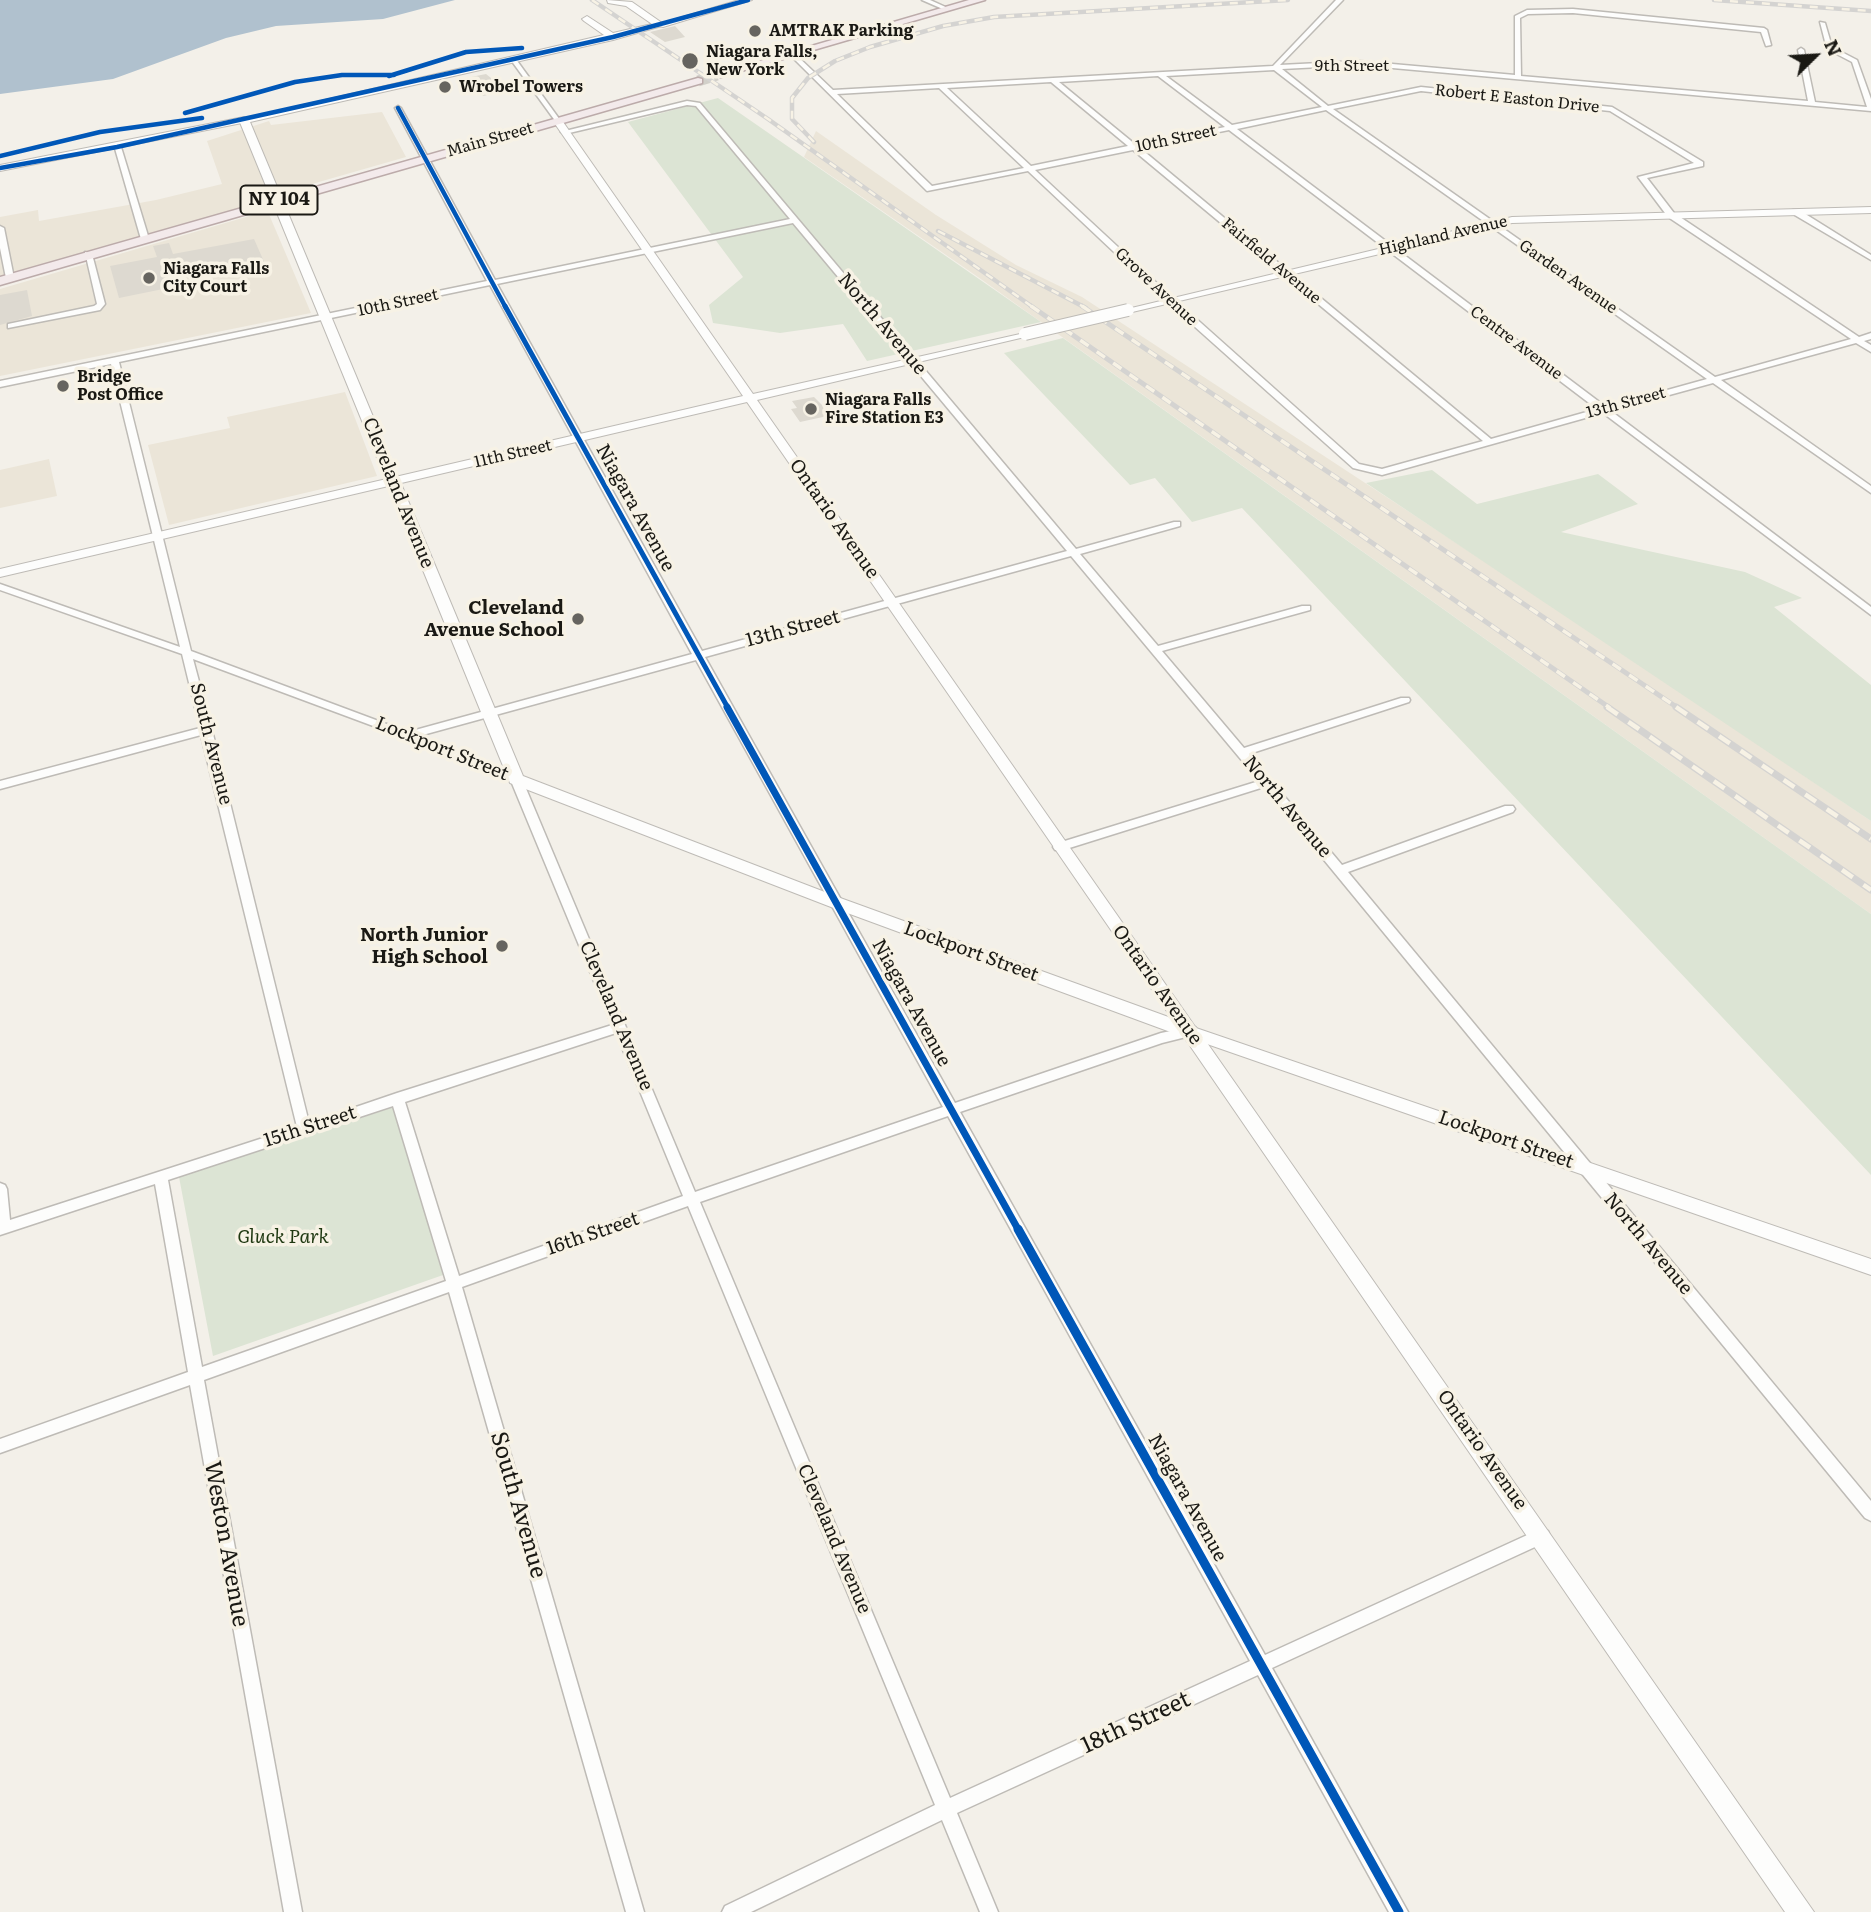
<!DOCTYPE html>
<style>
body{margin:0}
#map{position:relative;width:1871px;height:1912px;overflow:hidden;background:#f3f0e9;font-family:Literata,serif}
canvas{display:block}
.north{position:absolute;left:1780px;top:21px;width:70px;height:70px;-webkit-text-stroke:5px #f7f2e5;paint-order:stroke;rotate:66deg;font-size:19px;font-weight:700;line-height:28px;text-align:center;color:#1a1914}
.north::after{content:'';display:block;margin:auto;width:24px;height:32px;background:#1a1914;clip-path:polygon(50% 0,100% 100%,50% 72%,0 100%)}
</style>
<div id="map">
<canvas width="1871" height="1912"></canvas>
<div class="north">N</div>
</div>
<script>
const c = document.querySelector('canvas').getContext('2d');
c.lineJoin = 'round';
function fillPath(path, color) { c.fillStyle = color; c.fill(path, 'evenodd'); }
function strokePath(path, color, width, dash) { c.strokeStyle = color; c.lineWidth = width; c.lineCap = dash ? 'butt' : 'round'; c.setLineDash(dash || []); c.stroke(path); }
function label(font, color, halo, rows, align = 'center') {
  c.font = font + ' Literata,serif'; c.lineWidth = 7; c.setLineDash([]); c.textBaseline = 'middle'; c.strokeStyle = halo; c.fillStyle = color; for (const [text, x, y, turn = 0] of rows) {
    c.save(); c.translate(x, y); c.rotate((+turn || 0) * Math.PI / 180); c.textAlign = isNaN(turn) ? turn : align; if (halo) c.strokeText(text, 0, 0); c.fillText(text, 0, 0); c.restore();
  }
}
const built = new Path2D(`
 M382 112 406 157 298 188 299 193 0 279V217L38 210 39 221 156 200 222 184 207 141 269 121 271 125Z
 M816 131 936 215 1016 265 1082 297 1624 653 1871 821V914L978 277 804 157Z
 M263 212H268L311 313 0 376V289Z
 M345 392 377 476 169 525 148 445 230 428 227 417Z
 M49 459 57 496 0 508V470Z`);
const green = new Path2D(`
 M718 98 1041 322 867 361 843 324 780 333 713 323 709 305 743 277 628 122Z
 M1063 338 1871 914V1175L1242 508 1192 522 1155 478 1130 485 1004 353Z
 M1432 470 1477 504 1598 474 1638 504 1561 532 1745 572 1802 598 1774 607 1871 685V821L1366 483Z
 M394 1107 443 1275 213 1356 179 1177Z`);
const water = new Path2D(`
 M0 0H455L383 19 276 26 226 38 113 79 0 94Z`);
const building = new Path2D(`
 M675 26 685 37 665 42 650 32Z
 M486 74 491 78 505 91 483 96 466 78Z
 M254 239 265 264 165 280 168 288 119 298 110 266 157 257 153 246 169 243 173 254Z
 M27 290 32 316 0 325V295Z
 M814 397 832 415 800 422 791 409 797 408 792 401Z`);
const primaryTunnel = new Path2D(`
 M698 81 717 75`);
const minor = new Path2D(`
 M922 0H930L950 9 945 10Z
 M1336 0H1343L1280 65 1359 61 1515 75V16L1527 10 1573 9 1764 28 1767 30 1771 45 1766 46 1761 32 1573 13 1528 14 1520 18 1521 76 1808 101 1798 50 1801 48 1804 50 1815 102 1867 107 1852 62 1827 49 1820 22 1825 23 1832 47 1857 60 1871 99V111L1359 65 1282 69 1328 106 1421 87 1612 107 1703 162V166L1647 178 1674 213 1859 337 1871 333V339L1864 341 1871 345V352L1856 343 1721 380 1871 486V493L1713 383 1611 411 1871 607V615L1603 413 1382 475 1353 468 1167 302 1028 171 927 191 789 54 794 53 833 90 1273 66ZM1274 70 1322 107 1232 125 1166 76ZM1158 76 1225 127 1136 145 1059 82ZM1051 82 1128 146 1031 166 947 88ZM939 88 1024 168 932 186 837 94ZM1421 91 1610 111 1694 163 1638 177 1668 217 1851 339 1715 377 1333 109ZM1326 110 1707 379 1606 407 1237 129ZM1229 130 1597 409 1491 439 1140 148ZM1133 150 1483 441 1382 469 1359 464 1173 298 1035 170Z
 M511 58H515L560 120V122H556L511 60Z
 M687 101 700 103 1076 549 1174 522H1180V526L1080 554 1158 646 1302 606H1310V610L1162 651 1244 748 1401 698H1409L1410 700 1409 702 1249 754 1342 865 1505 806H1513L1515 809 1513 812 1348 872 1871 1501V1521L1865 1518 1264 787 1063 850H1055L1053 847 1055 844 1259 781 1071 556 705 657 955 1103 1161 1033 1190 1027 1194 1029 1196 1032 1194 1035 1162 1043 960 1112 1265 1655 1536 1531 1542 1528 1548 1531 1550 1536 1548 1541 1272 1668 1408 1912H1389L1258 1675 957 1813 998 1912H980L942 1820 751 1912H722L725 1906 935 1805 688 1206 462 1287 644 1912H626L449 1292 204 1380 302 1912H284L190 1385 0 1453V1439L188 1372 155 1184 0 1235V1183L5 1185 7 1189 10 1220 297 1127 201 735 0 789V781L200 728 182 654 0 590V584L180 647 111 364 0 387V381L487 281 395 108 398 106 401 108 495 280 790 219 696 106 687 105 565 134 561 132ZM793 223 1067 551 702 651 497 284ZM490 285 692 654 408 732 191 651 119 362ZM193 659 384 730 511 781 612 1025 397 1093 309 1123 212 730ZM696 660 943 1107 695 1192 522 779 520 776 419 736ZM616 1033 683 1196 459 1276 405 1102ZM393 1106 446 1281 202 1367 168 1180ZM948 1116 1250 1661 950 1798 700 1202Z
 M114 145 121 147 149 239 148 241 141 239Z
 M1793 210H1799L1871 255V260L1793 214Z
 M0 226 4 228 14 278 10 280 6 278 0 248Z
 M85 252 92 254 105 304 100 310 8 328V324L94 306 97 304Z`);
const tertiary = new Path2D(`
 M739 0H752L663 27 656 25Z
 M244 117 247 118V122L0 171V165Z
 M555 119H561L753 394 1029 332V336L757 400 1196 1028 1871 1259V1275L1184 1036 747 402 0 577V569L743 396 553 121Z
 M1871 207V213L1512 223 1128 313 1123 310 1512 217Z`);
const secondary = new Path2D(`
 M607 0 632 2 665 25 613 40 250 122 523 776 843 899 1196 1027 1814 1912H1785L1184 1037 831 907 510 783 239 120 604 35 584 21 582 19 587 16 613 33 652 24 626 6 608 3Z`);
const primary = new Path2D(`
 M969 0H985L721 77 712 75Z
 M698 78 702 79V83L0 285V277Z`);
const railFar2 = new Path2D(`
 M592 0 768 119 1034 308
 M1714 0 1871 11
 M814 142 792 119V98L808 78 835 61 870 47 943 26 994 17 1288 0
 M938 231 1086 308`);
const railFar1 = new Path2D(`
 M1031 306 1610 708
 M1082 306 1678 708`);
const rail = new Path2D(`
 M1607 707 1871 890
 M1676 707 1871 839`);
const tertiaryBridge = new Path2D(`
 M1025 334 1128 310`);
const cyclewayFar3 = new Path2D(`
 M389 76 466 52 522 48
 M398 108 506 308
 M185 113 295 82 342 75H394
 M0 156 100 132 202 118
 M0 168 117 147 613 37 748 0`);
const cyclewayFar2 = new Path2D(`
 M505 306 728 708`);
const cyclewayFar1 = new Path2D(`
 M727 707 1019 1231`);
const cycleway = new Path2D(`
 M1018 1229 1399 1912`);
const markers = [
 [755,31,7,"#66645f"],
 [690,61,9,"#66645f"],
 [445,87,7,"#66645f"],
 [149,278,7,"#66645f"],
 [63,386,7,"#66645f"],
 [811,409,7,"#66645f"],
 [578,619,7,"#66645f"],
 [502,946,7,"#66645f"]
];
const farPoinames = [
 ["AMTRAK Parking",769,31],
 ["Niagara Falls,",706,52],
 ["New York",706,70],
 ["Wrobel Towers",459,87],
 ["Niagara Falls",163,269],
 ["City Court",163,287],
 ["Bridge",77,377],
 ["Post Office",77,395],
 ["Niagara Falls",825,400],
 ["Fire Station E3",825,418]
];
const farStreetnames = [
 ["9th Street",1352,66],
 ["Robert E Easton Drive",1517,99,6],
 ["10th Street",1176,139,-12],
 ["Main Street",490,140,-16],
 ["Highland Avenue",1443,236,-13],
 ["Fairfield Avenue",1271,261,40],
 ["Garden Avenue",1568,277,35],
 ["Grove Avenue",1156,287,43],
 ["10th Street",398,303,-12],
 ["Centre Avenue",1516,343,37],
 ["13th Street",1626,403,-15],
 ["11th Street",513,454,-13]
];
const shields = [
 [279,200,77]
];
const shieldNames = [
 ["NY 104",279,200]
];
const streetNames = [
 ["North Avenue",882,324,50],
 ["Cleveland Avenue",398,493,68],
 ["Niagara Avenue",635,508,61],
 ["Ontario Avenue",834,519,55],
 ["13th Street",793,629,-15],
 ["South Avenue",211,744,76],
 ["Lockport Street",442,749,22],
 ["North Avenue",1287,807,50],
 ["Lockport Street",971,952,20],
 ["Ontario Avenue",1157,985,55],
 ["Niagara Avenue",911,1003,61],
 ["Cleveland Avenue",616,1016,67],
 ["15th Street",310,1127,-18],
 ["Lockport Street",1506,1140,19],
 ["16th Street",593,1234,-19],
 ["North Avenue",1648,1244,50],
 ["Ontario Avenue",1482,1450,55],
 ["Niagara Avenue",1187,1498,61],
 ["Cleveland Avenue",834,1539,67]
];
const poiNames = [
 ["Cleveland",564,608],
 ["Avenue School",564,630],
 ["North Junior",488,935],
 ["High School",488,957]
];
const parkNames = [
 ["Gluck Park",283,1237]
];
const nearStreetnames = [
 ["South Avenue",518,1505,74],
 ["Weston Avenue",226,1544,80],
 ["18th Street",1136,1723,-25]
];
fillPath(built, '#ebe5d8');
fillPath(green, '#dce4d4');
fillPath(water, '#b0c1ce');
fillPath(building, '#ddd9d0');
strokePath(primaryTunnel, '#d2d0c9', 11, [11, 5]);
strokePath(minor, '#bebbb6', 3);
strokePath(tertiary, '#bebbb6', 2);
strokePath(secondary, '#bebbb6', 2);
strokePath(primary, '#bcabaa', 3);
fillPath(minor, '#fdfdfc');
fillPath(tertiary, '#fdfdfc');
fillPath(secondary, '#fdfdfc');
fillPath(primary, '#f3eaeb');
strokePath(railFar2, '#d4d3d1', 4.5);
strokePath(railFar1, '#d4d3d1', 5);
strokePath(rail, '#d4d3d1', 7);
strokePath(railFar2, '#f7f2e5', 2.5, [8]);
strokePath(railFar1, '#f7f2e5', 3.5, [10]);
strokePath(rail, '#f7f2e5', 4.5, [13]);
strokePath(tertiaryBridge, '#bebbb6', 14, []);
strokePath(tertiaryBridge, '#fdfdfc', 12);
strokePath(cyclewayFar3, '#0057b8', 4.5);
strokePath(cyclewayFar2, '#0057b8', 5);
strokePath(cyclewayFar1, '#0057b8', 7);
strokePath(cycleway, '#0057b8', 9);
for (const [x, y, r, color] of markers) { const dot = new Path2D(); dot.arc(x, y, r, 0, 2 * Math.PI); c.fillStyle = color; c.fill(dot); strokePath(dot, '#f7f2e5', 2.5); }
label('bold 16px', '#1a1914', '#f7f2e5', farPoinames, 'left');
label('16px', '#1a1914', '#f7f2e5', farStreetnames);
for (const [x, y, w] of shields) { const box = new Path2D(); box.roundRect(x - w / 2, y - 14.5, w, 29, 5); c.fillStyle = '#f7f2e5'; c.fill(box); strokePath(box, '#1a1914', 2); }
label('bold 18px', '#1a1914', null, shieldNames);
label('19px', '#1a1914', '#f7f2e5', streetNames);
label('bold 19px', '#1a1914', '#f7f2e5', poiNames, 'right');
label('italic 19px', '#1f3811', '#f7f2e5', parkNames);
label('23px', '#1a1914', '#f7f2e5', nearStreetnames);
</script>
